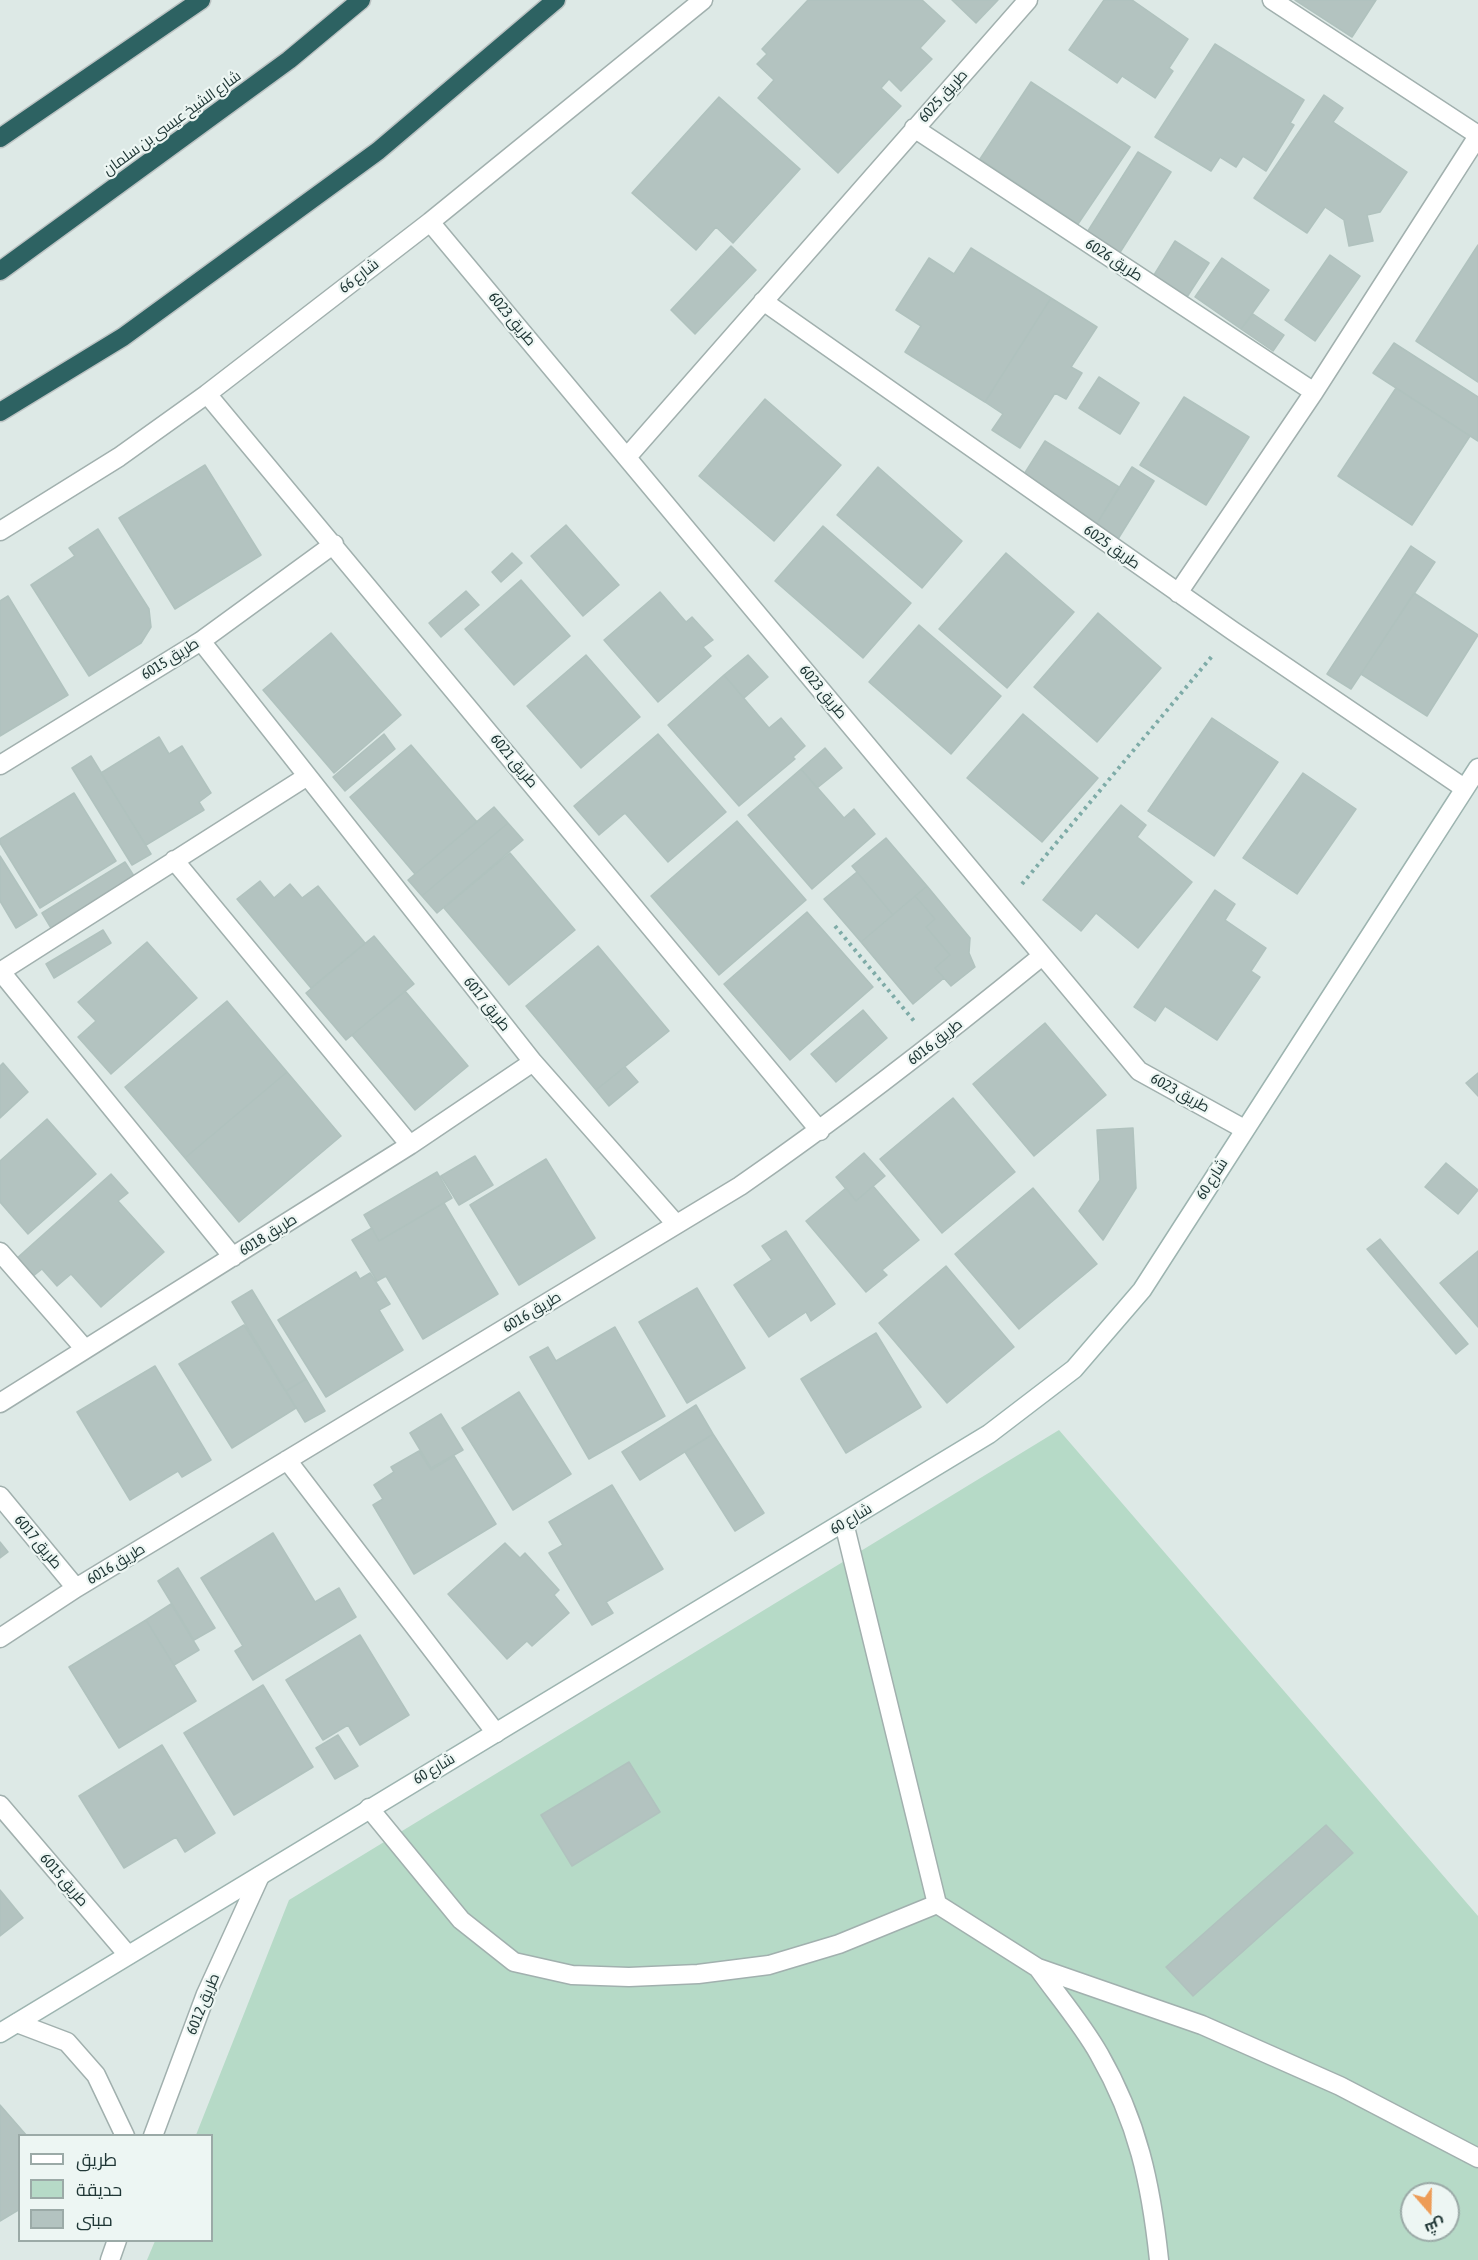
<!DOCTYPE html>
<meta charset="utf-8">
<style>
body{margin:0}
#map{position:relative;width:1478px;height:2260px;overflow:hidden;background:#dde9e6;font-family:"Asap Condensed",Cairo,sans-serif}
canvas{display:block}
.legend{position:absolute;left:18px;top:2134px;width:195px;height:108px;box-sizing:border-box;background:#edf6f3;border:2px solid #9baaa7;margin:0;padding:8px 10px;list-style:none;font-size:18px;color:#203736}
.legend li{display:flex;align-items:center;gap:12px;height:30px}
.legend b{width:30px;border:2px solid #9baaa7}
.north{position:absolute;left:1400px;top:2182px;width:60px;height:60px;box-sizing:border-box;background:#edf6f3;border:2px solid #9baaa7;border-radius:50%;rotate:160deg;font-size:16px;font-weight:700;line-height:24px;text-align:center;color:#203736}
.north::after{content:'';display:block;margin:auto;width:21px;height:27px;background:#ed9c57;clip-path:polygon(50% 0,100% 100%,50% 72%,0 100%)}
</style>
<div id="map">
<canvas width="1478" height="2260"></canvas>
<ul class="legend">
<li><b style="height:8px;background:#fff"></b>طريق</li>
<li><b style="height:16px;background:#b6dac7"></b>حديقة</li>
<li><b style="height:16px;background:#b3c3c0"></b>مبنى</li>
</ul>
<div class="north">ش</div>
</div>
<script>
const c = document.querySelector('canvas').getContext('2d');
c.lineJoin = 'round';
function fillPath(path, color) { c.fillStyle = color; c.fill(path, 'evenodd'); }
function strokePath(path, color, width, dash) { c.strokeStyle = color; c.lineWidth = width; c.lineCap = dash ? 'butt' : 'round'; c.setLineDash(dash || []); c.stroke(path); }
function label(font, color, halo, rows, align = 'center') {
  c.font = font + ' "Asap Condensed",Cairo,sans-serif'; c.lineWidth = 4.5; c.setLineDash([]); c.textBaseline = 'middle'; c.strokeStyle = halo; c.fillStyle = color; for (const [text, x, y, turn = 0] of rows) {
    c.save(); c.translate(x, y); c.rotate((+turn || 0) * Math.PI / 180); c.textAlign = isNaN(turn) ? turn : align; if (halo) c.strokeText(text, 0, 0); c.fillText(text, 0, 0); c.restore();
  }
}
const green = new Path2D(`
 M1059 1430 1478 1916V2260H147L155 2241 212 2240V2136L196 2135 289 1900ZM1412 2194H1448V2230H1412Z`);
const building = new Path2D(`
 M808 0H922L945 21 920 48 932 59 901 91 889 79 881 88 901 106 838 173 758 98 774 80 757 64 767 54 762 49Z
 M952 0H998L976 23Z
 M1104 0H1132L1188 39 1169 68 1173 71 1155 98 1122 76 1117 83 1069 50Z
 M1295 0H1376L1352 37Z
 M1215 44 1304 100 1290 123 1294 125 1266 171 1243 156 1236 167 1220 157 1211 171 1155 137Z
 M1031 82 1130 147 1078 224 980 159Z
 M1324 95 1343 108 1333 122 1407 172 1380 212 1367 215 1373 241 1349 246 1344 220 1325 207 1307 233 1254 198Z
 M719 97 800 169 733 243 716 227 696 250 632 193Z
 M1138 152 1171 172 1119 254 1086 234Z
 M1175 241 1209 263 1187 297 1154 275Z
 M1478 245V382L1416 341Z
 M731 246 756 270 695 334 671 310Z
 M971 248 1051 298 985 402 905 352 921 326 896 310 929 258 954 274Z
 M1330 255 1360 276 1315 341 1285 320Z
 M1222 258 1269 290 1241 329 1195 297Z
 M1051 298 1097 327 1071 367 1082 373 1066 399 1055 393 1020 448 992 430 1003 414 985 402Z
 M1253 314 1284 335 1273 351 1241 329Z
 M1394 343 1478 397V441L1373 373Z
 M1099 377 1139 403 1120 434 1079 408Z
 M1396 388 1470 436 1412 525 1338 476Z
 M1184 397 1249 437 1206 505 1140 465Z
 M765 399 841 465 774 541 699 476Z
 M1045 441 1119 487 1096 525 1021 479Z
 M205 465 261 555 175 609 119 518Z
 M878 467 962 541 922 588 837 515Z
 M1132 467 1154 481 1118 539 1096 525Z
 M566 525 619 585 583 616 531 556Z
 M823 526 911 603 863 658 775 581Z
 M98 529 149 609 151 627 141 643 89 676 31 585 75 556 69 548Z
 M1411 546 1435 562 1351 689 1327 674Z
 M512 553 522 563 501 582 492 572Z
 M1006 553 1074 612 1007 688 939 629Z
 M521 580 570 636 514 685 465 629Z
 M466 591 479 605 441 637 429 623Z
 M660 592 686 622 692 617 713 640 703 647 711 656 658 702 604 640Z
 M1414 593 1478 635 1427 716 1361 674Z
 M8 596 68 695 0 736V601Z
 M1098 613 1161 668 1097 742 1034 687Z
 M919 625 1001 696 951 754 869 682Z
 M331 633 401 715 334 773 263 690Z
 M586 655 640 717 581 768 527 706Z
 M748 655 768 677 744 698 724 675Z
 M724 675 769 728 781 718 805 746 793 757 795 759 739 806 668 725Z
 M1023 714 1098 778 1042 842 967 778Z
 M1212 718 1278 762 1214 856 1148 811Z
 M384 734 395 749 345 791 333 777Z
 M658 734 726 812 668 862 625 813 599 835 574 806Z
 M159 737 169 754 182 746 211 793 199 802 204 810 146 845 101 773Z
 M411 745 477 822 415 874 350 797Z
 M825 748 842 768 817 788 801 769Z
 M91 756 151 854 132 865 72 768Z
 M801 769 844 818 854 809 875 834 812 889 748 815Z
 M1303 773 1356 809 1297 894 1243 858Z
 M74 793 116 861 40 908 0 843V839Z
 M1121 805 1146 825 1137 837 1192 882 1138 948 1096 913 1081 931 1043 900Z
 M494 807 508 823 422 896 408 880Z
 M737 821 806 900 719 975 651 896Z
 M508 823 523 840 437 913 422 896Z
 M886 838 927 886 893 915 852 866Z
 M510 853 575 930 509 985 444 908Z
 M0 856 37 915 16 928 0 901Z
 M125 862 134 876 51 928 42 913Z
 M857 872 893 915 861 942 824 899Z
 M260 881 274 898 290 884 302 898 318 886 365 943 311 988 237 899Z
 M927 886 970 938 969 953 975 967 951 986 935 968 950 955 926 927 935 919 915 896Z
 M1215 890 1235 904 1225 920 1266 948 1251 971 1260 977 1217 1040 1165 1006 1155 1021 1134 1007Z
 M915 896 935 919 926 927 950 955 935 968 944 978 913 1004 861 942Z
 M807 912 873 987 790 1060 724 984Z
 M103 930 111 943 54 978 46 964Z
 M374 936 414 984 346 1040 306 993Z
 M147 942 197 998 111 1074 78 1037 96 1021 78 1002Z
 M598 946 669 1031 596 1090 526 1006Z
 M405 991 468 1066 415 1110 352 1035Z
 M227 1001 287 1072 185 1158 125 1087Z
 M863 1010 887 1038 836 1082 811 1054Z
 M1045 1023 1106 1095 1034 1156 973 1084Z
 M3 1063 28 1092 0 1118V1066Z
 M625 1067 638 1082 609 1106 596 1090Z
 M287 1072 341 1136 239 1222 185 1158Z
 M1478 1073V1096L1466 1083Z
 M953 1098 1015 1172 942 1233 880 1159Z
 M47 1119 96 1174 28 1234 0 1202V1161Z
 M1133 1128 1136 1188 1103 1240 1079 1211 1100 1180 1097 1130Z
 M864 1153 885 1176 856 1201 836 1177Z
 M475 1156 493 1185 459 1205 441 1176Z
 M546 1159 595 1238 519 1285 470 1205Z
 M1446 1163 1478 1190 1458 1214 1425 1187Z
 M437 1172 452 1198 379 1241 364 1215Z
 M111 1174 128 1193 118 1201 164 1252 101 1307 71 1274 57 1286 42 1269 32 1277 16 1259Z
 M873 1186 919 1240 882 1270 887 1275 866 1292 806 1221 846 1188 856 1201Z
 M1033 1188 1097 1264 1019 1329 955 1254Z
 M444 1203 498 1294 423 1339 386 1276 377 1281 352 1240 372 1228 379 1241Z
 M786 1231 835 1304 811 1321 806 1312 769 1337 734 1285 772 1260 762 1246Z
 M1380 1239 1468 1344 1456 1354 1367 1249Z
 M1478 1251V1327L1440 1283Z
 M946 1266 1014 1347 947 1403 879 1323Z
 M356 1272 360 1279 370 1273 390 1304 379 1310 403 1350 326 1397 278 1320Z
 M697 1288 745 1368 687 1403 639 1322Z
 M252 1290 306 1379 286 1391 232 1302Z
 M244 1325 296 1408 232 1448 179 1364Z
 M615 1327 665 1416 589 1459 530 1357 548 1347 556 1361Z
 M876 1333 921 1407 846 1453 801 1379Z
 M155 1366 211 1460 182 1477 178 1471 130 1500 77 1412Z
 M306 1379 325 1411 305 1422 286 1391Z
 M519 1392 571 1474 513 1510 462 1428Z
 M696 1405 713 1434 640 1480 622 1452Z
 M441 1414 463 1450 431 1468 410 1433Z
 M713 1434 764 1513 735 1531 685 1452Z
 M419 1451 431 1470 454 1456 496 1524 414 1574 373 1505 383 1499 374 1485 394 1472 391 1467Z
 M612 1485 663 1569 606 1602 613 1613 592 1625 549 1553 563 1545 549 1522Z
 M273 1533 315 1602 339 1588 356 1617 253 1680 235 1651 243 1646 201 1578Z
 M0 1542 8 1552 0 1558Z
 M505 1543 520 1558 525 1553 559 1590 554 1595 569 1613 532 1646 527 1641 507 1659 448 1594Z
 M178 1568 215 1628 194 1640 158 1581Z
 M171 1604 199 1650 174 1665 146 1620Z
 M146 1620 196 1701 119 1748 69 1667Z
 M360 1635 409 1715 360 1745 348 1725 323 1740 286 1680Z
 M263 1685 313 1767 234 1815 184 1733Z
 M338 1735 358 1766 335 1779 316 1748Z
 M162 1745 215 1833 185 1852 176 1837 124 1868 79 1796Z
 M629 1762 660 1812 572 1866 541 1815Z
 M1326 1825 1353 1853 1193 1996 1166 1967Z
 M0 1890 23 1918 0 1936Z
 M0 2105 27 2136H20V2209L0 2221Z`);
const path = new Path2D(`
 M1022 884 1213 655
 M835 926 914 1021`);
const lane = new Path2D(`
 M844 1523 937 1904 1038 1968 1202 2025 1340 2086 1478 2158
 M369 1808 461 1920 514 1962 572 1975 629 1977 698 1974 769 1965 839 1944 937 1904
 M1038 1968C1058 1996 1082 2024 1099 2054 1138 2122 1151 2184 1159 2260`);
const street = new Path2D(`
 M1272 0 1478 135
 M914 128 1314 392
 M430 222 1139 1071 1244 1129
 M763 301 1233 631 1464 788
 M207 394 820 1131
 M627 457 1028 0
 M0 531 119 457 207 394 430 222 703 0
 M1178 593 1314 392 1478 136
 M201 641 533 1062 676 1224
 M0 765 201 641 334 544
 M174 860 410 1145
 M0 972 306 777
 M1 972 233 1257
 M0 1252 84 1348
 M0 1403 410 1145 533 1062
 M287 1460 496 1733
 M0 1496 76 1588
 M0 1638 76 1588 740 1186C844 1114 944 1036 1042 956
 M0 1805 128 1955
 M17 2023 67 2042 96 2075 125 2136
 M153 2136 206 1994 260 1876
 M110 2260 117 2240`);
const secondary = new Path2D(`
 M0 2033 989 1434 1074 1369 1142 1290 1478 768`);
const highway = new Path2D(`
 M0 138 201 0
 M0 271 289 60 361 0
 M0 412 123 337 378 151 556 0`);
const streetNames = [
 ["طريق 6025",943,96,-48],
 ["شارع الشيخ عيسى بن سلمان",172,123,-36],
 ["طريق 6026",1114,260,33],
 ["شارع 66",359,276,-38],
 ["طريق 6023",512,319,50],
 ["طريق 6025",1112,547,35],
 ["طريق 6015",170,659,-32],
 ["طريق 6023",823,692,50],
 ["طريق 6021",514,761,50],
 ["طريق 6017",487,1004,51],
 ["طريق 6016",935,1042,-38],
 ["طريق 6023",1180,1093,29],
 ["شارع 60",1212,1179,-58],
 ["طريق 6018",268,1235,-32],
 ["طريق 6016",532,1312,-31],
 ["شارع 60",851,1519,-31],
 ["طريق 6017",38,1542,50],
 ["طريق 6016",116,1564,-31],
 ["شارع 60",434,1769,-31],
 ["طريق 6015",64,1880,49],
 ["طريق 6012",203,2004,-68]
];
fillPath(green, '#b6dac7');
fillPath(building, '#b3c3c0');
strokePath(building, '#b0c2be', 1.5);
strokePath(lane, '#a1b0ae', 21);
strokePath(street, '#a1b0ae', 21);
strokePath(secondary, '#9db4b0', 21);
strokePath(highway, '#bcc3c3', 21);
strokePath(path, '#7eaba7', 4, [3, 4.5]);
strokePath(lane, '#fff', 18);
strokePath(street, '#fff', 18);
strokePath(secondary, '#fff', 18);
strokePath(highway, '#2d6262', 18);
label('15px', '#203736', '#edf6f3', streetNames);
</script>
